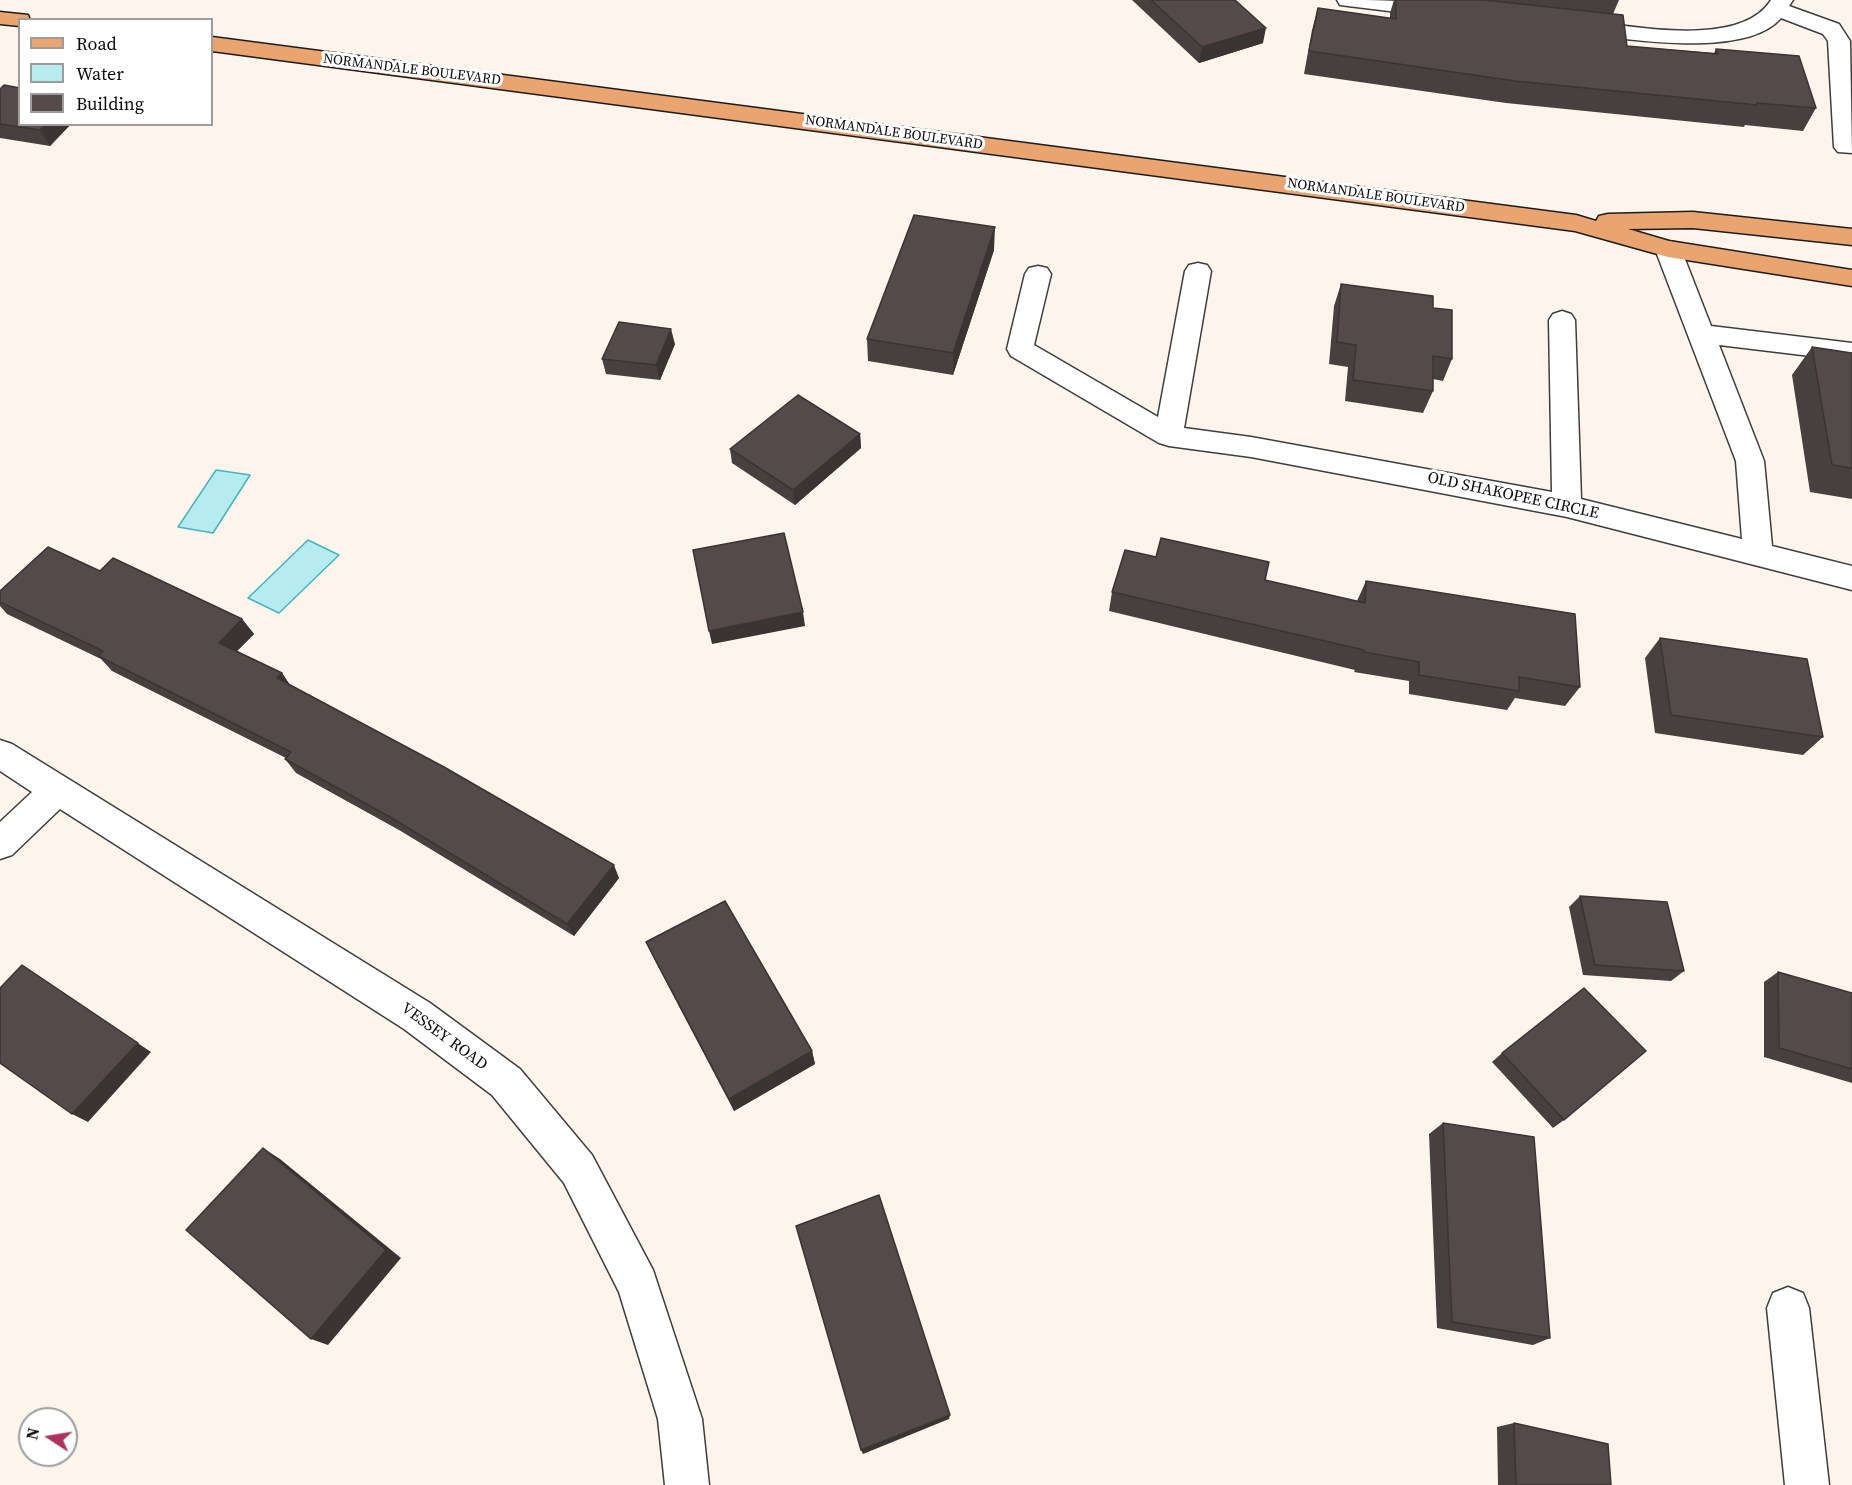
<!DOCTYPE html>
<style>
body{margin:0}
#map{position:relative;width:1852px;height:1485px;overflow:hidden;background:#fdf4ec;font-family:"Source Serif 4",serif}
canvas{display:block}
.legend{position:absolute;left:18px;top:18px;width:195px;height:108px;box-sizing:border-box;background:#fff;border:2px solid #9d9d9d;margin:0;padding:8px 10px;list-style:none;font-size:18px;color:#0b0b0b}
.legend li{display:flex;align-items:center;gap:12px;height:30px}
.legend b{width:30px;border:2px solid #9d9d9d}
.north{position:absolute;left:18px;top:1407px;width:60px;height:60px;box-sizing:border-box;background:#fff;border:2px solid #9d9d9d;border-radius:50%;rotate:282deg;font-size:16px;font-weight:700;line-height:24px;text-align:center;color:#0b0b0b}
.north::after{content:'';display:block;margin:auto;width:21px;height:27px;background:#ac3360;clip-path:polygon(50% 0,100% 100%,50% 72%,0 100%)}
</style>
<div id="map">
<canvas width="1852" height="1485"></canvas>
<ul class="legend">
<li><b style="height:8px;background:#e9a470"></b>Road</li>
<li><b style="height:16px;background:#b6ecef"></b>Water</li>
<li><b style="height:16px;background:#534a49"></b>Building</li>
</ul>
<div class="north">N</div>
</div>
<script>
const c = document.querySelector('canvas').getContext('2d');
c.lineJoin = 'round';
function fillPath(path, color) { c.fillStyle = color; c.fill(path, 'evenodd'); }
function strokePath(path, color, width, dash) { c.strokeStyle = color; c.lineWidth = width; c.lineCap = dash ? 'butt' : 'round'; c.setLineDash(dash || []); c.stroke(path); }
function label(font, color, halo, rows, align = 'center') {
  c.font = font + ' "Source Serif 4",serif'; c.lineWidth = 6; c.setLineDash([]); c.textBaseline = 'middle'; c.strokeStyle = halo; c.fillStyle = color; for (const [text, x, y, turn = 0] of rows) {
    c.save(); c.translate(x, y); c.rotate((+turn || 0) * Math.PI / 180); c.textAlign = isNaN(turn) ? turn : align; if (halo) c.strokeText(text, 0, 0); c.fillText(text, 0, 0); c.restore();
  }
}
const water = new Path2D(`
 M216 470 250 475 213 533 178 527Z
 M308 540 339 555 279 613 248 598Z`);
const minor = new Path2D(`
 M1337 0C1373 0 1410 0 1446 6L1449 11 1446 16 1438 17 1348 6 1340 5Z
 M1771 0H1793L1789 6 1839 24 1850 41 1852 153 1838 152 1834 147 1828 41 1823 34 1781 18C1746 59 1629 39 1581 34L1573 32 1570 27 1573 22 1581 20C1631 26 1741 49 1771 0Z
 M1668 241 1677 243 1681 249 1711 326 1852 343V361L1719 345 1764 461 1772 546 1852 566V590L1567 517 1251 457 1169 446 1159 443 1011 356 1007 349 1025 274 1029 268 1038 266 1047 268 1051 274 1034 345 1158 417 1185 271 1189 265 1198 263 1207 265 1211 271 1184 428 1251 437 1552 492 1549 320 1553 314 1562 311 1571 314 1575 320 1581 499 1742 539 1736 461 1655 249 1659 243Z
 M0 740 12 744 430 1003 520 1069 592 1155 653 1270 702 1419 709 1485H665L658 1419 619 1292 564 1183 492 1095 404 1029 60 809 12 855 0 859V822L32 792 0 771Z
 M1788 1287 1803 1293 1809 1308 1829 1485H1785L1767 1308 1773 1293Z`);
const major = new Path2D(`
 M0 12 28 15 30 20H20V26L0 24Z
 M212 37 1576 215 1596 221 1599 216 1608 214 1693 212 1852 229V245L1693 228 1628 229 1669 241 1852 270V286L1668 257 1575 231 212 51Z`);
const wall = new Path2D(`
 M1132 0H1235L1263 43 1199 63Z
 M1394 0H1619L1613 14 1627 46 1714 53 1716 49 1816 108 1803 131 1745 125 1744 127 1506 103 1304 74 1312 30 1318 8 1390 18V13Z
 M0 89 71 124 50 146 0 138Z
 M994 250 953 375 868 361 867 339Z
 M1341 284 1433 308 1452 359 1443 381 1433 379V391L1423 413 1345 401 1348 367 1329 364 1334 306Z
 M675 344 660 380 606 374 602 359Z
 M1812 347 1852 353V499L1810 492 1792 375Z
 M860 434 861 448 795 505 732 463 730 449Z
 M1156 557 1265 580 1357 601 1366 581 1580 687 1565 706 1515 698 1507 710 1409 694V681L1354 672 1355 670 1109 611 1112 592Z
 M100 571 242 619 254 634 237 651 282 673 290 685 619 878 574 936 399 830 296 773 285 759 286 758 112 671 101 659 7 614 0 606V591Z
 M1660 638 1823 737 1803 755 1655 733 1645 658Z
 M1580 896 1684 971 1671 981 1583 975 1569 907Z
 M646 942 812 1051 815 1064 734 1111 653 957Z
 M1778 972 1852 993V1083L1764 1057V982Z
 M1502 1053 1564 1120 1553 1128 1492 1062Z
 M1443 1123 1550 1338 1533 1345 1437 1328 1429 1134Z
 M1514 1423 1611 1485H1498L1497 1427Z`);
const shadedWall = new Path2D(`
 M1266 28 1263 43 1199 63 1202 47Z
 M46 124H71L50 146 40 130Z
 M995 227 994 250 953 375V353Z
 M671 329 675 344 660 380 656 365Z
 M860 434 861 448 795 505 793 490Z
 M803 612 805 626 712 644 709 631Z
 M242 619 254 634 230 658 219 643Z
 M282 673 292 688 277 678Z
 M614 865 619 878 574 936 567 924Z
 M22 965 151 1052 88 1122 72 1114Z
 M812 1051 815 1064 734 1111 729 1099Z
 M263 1148 280 1159 401 1258 328 1345 311 1339Z
 M950 1415 949 1419 863 1454 861 1450Z`);
const building = new Path2D(`
 M1151 0H1235L1266 28 1202 47Z
 M1396 0H1484L1623 15 1627 46 1718 54 1716 49 1799 56 1816 108 1757 103V105L1515 81 1309 51 1318 8 1396 19Z
 M4 85 20 88V124H46L40 130 0 124V89Z
 M914 215 995 227 953 353 867 339Z
 M1341 284 1433 296V308L1452 310V359L1433 356V391L1353 380 1356 345 1337 342Z
 M619 322 671 329 656 365 602 359Z
 M1812 347 1852 353V468L1832 465Z
 M798 395 860 434 793 490 730 449Z
 M784 533 803 612 709 631 693 550Z
 M1161 538 1269 562 1265 580 1365 603 1366 581 1575 614 1580 687 1519 677V691L1419 675V662L1364 652V650L1112 592 1125 550 1156 557Z
 M48 547 100 571 113 558 242 619 219 643 282 673 277 678 444 767 614 865 567 924 390 817 285 759 291 752 98 656 103 651 0 602V591Z
 M1660 638 1807 659 1823 737 1671 715Z
 M1580 896 1667 902 1684 971 1595 965Z
 M725 901 812 1051 729 1099 646 942Z
 M22 965 138 1043 72 1114 0 1063V988Z
 M1778 972 1852 993V1069L1779 1048Z
 M1584 988 1646 1051 1564 1120 1502 1053Z
 M1443 1123 1534 1137 1550 1338 1452 1322Z
 M263 1148 386 1250 311 1339 186 1230Z
 M879 1195 950 1415 861 1450 796 1226Z
 M1514 1423 1608 1444 1611 1485H1516Z`);
const farStreetnames = [
 ["NORMANDALE BOULEVARD",412,70,7],
 ["NORMANDALE BOULEVARD",894,133,8],
 ["NORMANDALE BOULEVARD",1376,196,8]
];
const streetNames = [
 ["OLD SHAKOPEE CIRCLE",1513,496,12],
 ["VESSEY ROAD",444,1037,36]
];
fillPath(water, '#b6ecef');
strokePath(water, '#45b5be', 1.5);
strokePath(minor, '#3e3e3e', 3);
strokePath(major, '#1c1c1c', 3);
fillPath(minor, '#fff');
fillPath(major, '#e9a470');
fillPath(wall, '#47403f');
fillPath(shadedWall, '#3a3433');
fillPath(building, '#534a49');
strokePath(building, '#3a3433', 1.5);
label('14px', '#0b0b0b', '#fff', farStreetnames);
label('16px', '#0b0b0b', '#fff', streetNames);
</script>
